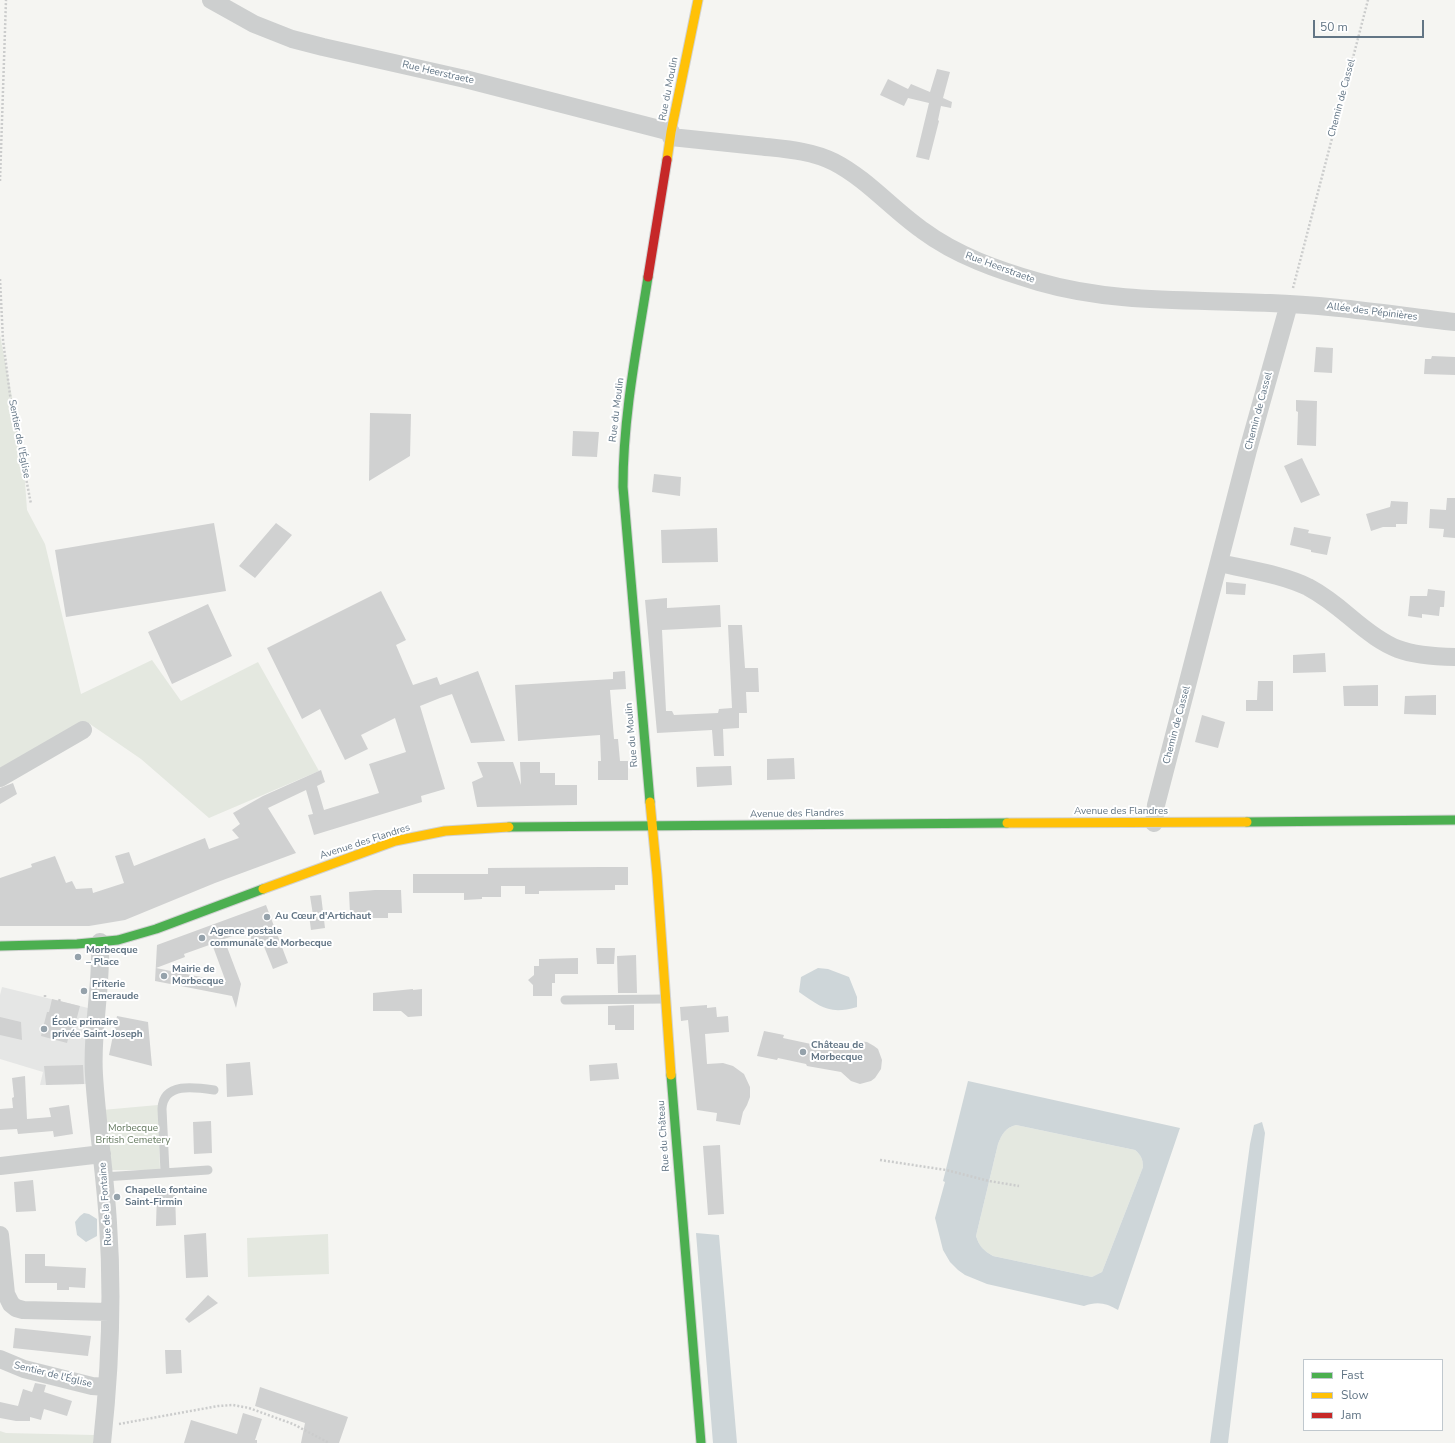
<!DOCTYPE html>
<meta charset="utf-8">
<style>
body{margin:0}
#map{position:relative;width:1455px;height:1443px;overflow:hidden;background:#f5f5f2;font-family:"Nunito Sans",sans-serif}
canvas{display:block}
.legend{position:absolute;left:1303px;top:1359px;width:140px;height:72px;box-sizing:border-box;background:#fff;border:1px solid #c0c8ce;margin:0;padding:5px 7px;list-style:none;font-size:12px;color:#627585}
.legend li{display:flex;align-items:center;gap:8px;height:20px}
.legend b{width:20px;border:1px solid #c0c8ce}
.scale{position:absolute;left:1313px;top:20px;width:111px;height:18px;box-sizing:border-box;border:2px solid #627585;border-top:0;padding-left:5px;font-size:12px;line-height:14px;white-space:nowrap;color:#627585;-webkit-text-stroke:3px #fff;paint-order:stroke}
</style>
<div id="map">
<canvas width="1455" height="1443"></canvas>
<ul class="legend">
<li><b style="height:5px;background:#4caf50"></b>Fast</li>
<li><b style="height:5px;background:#ffc107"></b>Slow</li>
<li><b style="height:5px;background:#c62828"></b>Jam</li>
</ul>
<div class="scale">50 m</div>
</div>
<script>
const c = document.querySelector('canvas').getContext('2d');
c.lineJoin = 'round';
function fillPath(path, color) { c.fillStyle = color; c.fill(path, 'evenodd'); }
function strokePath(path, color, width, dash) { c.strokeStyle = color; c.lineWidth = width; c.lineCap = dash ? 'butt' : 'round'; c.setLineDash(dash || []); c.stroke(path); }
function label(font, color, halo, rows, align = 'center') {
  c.font = font + ' "Nunito Sans",sans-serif'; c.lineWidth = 4; c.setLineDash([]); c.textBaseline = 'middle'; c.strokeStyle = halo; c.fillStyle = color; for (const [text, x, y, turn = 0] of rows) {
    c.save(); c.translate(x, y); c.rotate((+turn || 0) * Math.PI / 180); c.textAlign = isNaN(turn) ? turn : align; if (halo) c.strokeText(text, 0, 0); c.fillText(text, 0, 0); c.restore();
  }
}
const built = new Path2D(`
 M2 987 88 1008V1084L40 1085 43 1072 0 1059V995Z`);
const green = new Path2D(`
 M0 335 23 454 27 510 45 544 81 694 152 660 181 701 258 662 319 771 209 818 141 759 87 722 0 770Z
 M158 1105 160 1170H111L102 1110Z
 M1016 1125 1135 1150C1141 1155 1143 1159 1143 1167L1102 1272 1092 1277 993 1256C984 1251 979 1246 976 1236L998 1144C1002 1134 1005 1128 1016 1125Z
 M328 1234 329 1274 248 1277 247 1238Z
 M0 1431 6 1433 94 1435 93 1443H0Z`);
const water = new Path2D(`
 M818 968 828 969 849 977 857 997V1007C829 1015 821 1007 799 992L801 977Z
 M968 1081 1180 1128 1118 1310C1107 1303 1097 1301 1084 1306L987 1284 965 1275 958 1270 950 1262 943 1250 935 1218 945 1182 943 1181ZM1016 1125 1135 1150C1141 1155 1143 1159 1143 1167L1102 1272 1092 1277 993 1256C984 1251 979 1246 976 1236L998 1144C1002 1134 1005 1128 1016 1125Z
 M1262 1122 1265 1133 1228 1443H1210L1250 1144 1254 1125Z
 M84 1213 89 1214 97 1219V1236L86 1242 77 1235 75 1222 80 1216Z
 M696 1233 719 1235 737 1443H713Z`);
const building = new Path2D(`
 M937 69 950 72 943 98 952 102 951 108 941 106 938 120 939 121 929 160 916 157 929 103 908 98 904 106 880 95 888 79 908 89 911 84 930 92Z
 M1316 347 1333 348 1332 373 1314 372Z
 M1432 356 1455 357V375L1424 374 1425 359H1431Z
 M1296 400 1317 401 1316 446 1297 445 1298 412 1296 411Z
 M370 413 411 414 410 456 369 481Z
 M573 431 599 432 597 457 572 456Z
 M1302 458 1320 495 1301 503 1284 466Z
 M654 474 681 477 680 496 652 492Z
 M1447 498H1455V538L1443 537 1444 529 1429 528 1430 509 1446 510Z
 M1391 501 1408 502 1407 524H1396V527H1383L1371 531 1366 514 1390 507Z
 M214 523 226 591 66 617 55 550Z
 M276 523 292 535 255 578 239 566Z
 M1294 527 1309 530 1308 533 1331 537 1327 555 1311 552V550L1290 545Z
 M717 528 718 562 662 563 661 530Z
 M1226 582 1246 584 1245 595 1226 594Z
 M1428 589 1445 591 1444 607H1440L1439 616 1422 614V618L1408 616 1410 596H1427Z
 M381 591 406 640 396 645 413 685 437 677 440 685 478 671 505 741 471 743 452 694 440 698 420 706 445 789 421 796 422 802 314 835 308 815 313 814 306 790 268 808 296 853 215 883 125 920 89 926H0V878L32 867 31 864 55 856 66 883 72 881 76 889 92 888 93 893 124 883 115 856 129 852 134 866 205 838 209 849 239 838 232 830 240 824 233 813 263 796 321 770 325 782 317 786 324 810 379 793 369 764 406 752 395 718 361 735 368 749 345 760 320 709 302 719 267 648Z
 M667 598V608L720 605 721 627 662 630 666 711H672L674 715 718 713 719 709 732 708 728 625H742L745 668H758L759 692H746L747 713H739V728L723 729 724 756H714L712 730 657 733 645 600Z
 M208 604 232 656 172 684 148 632Z
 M1325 653 1326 672 1293 673V655Z
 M625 671 626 689 610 690 614 739H618L620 761H628V780H598V761H601L600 735 518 741 515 685 613 679V672Z
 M1258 681H1273V711H1246V700H1257Z
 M1378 685V706H1344L1343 686Z
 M1436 695V715L1404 714 1405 696Z
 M1202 715 1225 722 1218 748 1195 742Z
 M794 758 795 779 767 780V759Z
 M477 762H513L521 785 520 762H540V773H555V785H577V805L477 807 472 782 483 777Z
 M731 766 732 785 697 787 696 767Z
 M13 783 17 794 0 804V788Z
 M601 867H628V885H615V890H614L539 891V894H525V886H501V897H482V899L464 900V893H413V874H488V868Z
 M375 890H401L402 913H388V918H358L359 914H350L349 892Z
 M321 895 325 928 311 930 309 915H313L310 896Z
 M266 905 288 963 273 969 263 944 254 947 248 931 224 939 241 984 236 1008 232 996 155 981 157 945ZM212 944 226 982 156 968 185 957 184 954Z
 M596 948H615L614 964H597Z
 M636 955 637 993H618L617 956Z
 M578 958V974H555V983H552V996H533V985L528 980 534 975V966H539V959Z
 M413 989V990L422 989V1016L408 1017 401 1011H373V993Z
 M52 999 80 1006 72 1036 69 1035 67 1043 41 1036 47 1012H49Z
 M634 1005V1030H615V1025H608V1006Z
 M707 1005V1008L716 1007 717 1017 728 1016 729 1032 705 1034 707 1064 723 1063 733 1066 744 1074 750 1087V1097L747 1105 743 1112 740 1125 716 1121 717 1113 697 1110 688 1020 681 1021 680 1007Z
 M117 1016 148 1022 152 1066 109 1055Z
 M0 1017 21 1022 22 1040 0 1035Z
 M764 1031 784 1035 783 1038 811 1044 812 1042 843 1049 853 1042 857 1041 867 1042 874 1046 878 1049 882 1060 881 1069 875 1078 871 1081 860 1084 851 1081 841 1072 807 1066 806 1064 778 1058 777 1060 757 1056Z
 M250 1062 253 1095 227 1097 226 1064Z
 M617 1063 619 1079 590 1081 589 1065Z
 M83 1065 84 1084 46 1085 44 1066Z
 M25 1076 27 1119 51 1117 49 1108 69 1105 73 1134 54 1137 53 1131 18 1134 17 1129 0 1130V1109L13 1108 12 1098 14 1097 12 1078Z
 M211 1121 212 1153 194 1154 193 1122Z
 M720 1145 724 1214 708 1215 703 1146Z
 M33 1180 36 1211 16 1212 14 1182Z
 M157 1191H175L176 1225 156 1226Z
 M206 1233 208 1277 186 1278 184 1235Z
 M25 1254H45V1266L86 1268 85 1288 69 1287V1290H57V1283H25Z
 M208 1295 218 1303 189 1323 185 1319Z
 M15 1328 91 1336 88 1356 13 1348Z
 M165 1350H181L182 1373 166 1374Z
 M35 1383 46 1385 44 1392 72 1401 67 1416 44 1409 41 1420 30 1417V1421H16L0 1418V1402L18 1406 23 1389 32 1392Z
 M260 1387 348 1417 339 1443H301L305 1423 255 1406Z
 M243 1413 262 1419 255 1440H257V1443H184L191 1420 237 1434Z`);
const path = new Path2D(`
 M0 181 6 0
 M0 279 3 340 10 395 31 504
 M1293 288 1368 0
 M45 997V995
 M59 1001 60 999
 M880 1160 946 1170 989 1181 1019 1186
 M119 1424 218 1406 233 1405 249 1408 293 1424 329 1443`);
const lane = new Path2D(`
 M565 1000 665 999
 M165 1172 162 1109C163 1082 195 1087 214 1090
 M104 1177 208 1170`);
const street = new Path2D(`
 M211 0 254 24 292 39 323 47 465 79 671 132
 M671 137C700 140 728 143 757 146 783 149 810 150 834 162 867 179 892 209 922 230 957 256 998 270 1039 282 1115 304 1192 299 1270 303 1332 305 1393 315 1455 322
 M1220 563C1249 570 1281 574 1308 587 1323 595 1337 606 1350 617 1389 650 1404 656 1455 657
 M0 778 83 730
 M1154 823 1156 805 1248 450 1289 304
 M100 942C102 987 91 1031 94 1075 97 1124 105 1173 108 1223 113 1295 110 1370 102 1443
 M0 1166 102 1154
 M0 1235 6 1294 11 1304 16 1308 23 1310 109 1312
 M0 1359 24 1369 92 1386 107 1387`);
const fast = new Path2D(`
 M648 277C637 347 623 416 623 487L650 802
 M1247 822 1455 820
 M509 827 1007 823
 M0 946 77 944 118 940 156 929 263 889
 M671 1075 701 1443`);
const slow = new Path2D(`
 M667 160 671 132 698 0
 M650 802 657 875 671 1075
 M1007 823 1247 822
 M263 889 395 841 445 831 509 827`);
const jam = new Path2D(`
 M648 277 667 160`);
const markers = [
 [267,917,4,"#95a2ab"],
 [202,938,4,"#95a2ab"],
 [78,957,4,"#95a2ab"],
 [164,976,4,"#95a2ab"],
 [84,991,4,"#95a2ab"],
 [44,1029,4,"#95a2ab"],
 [803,1052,4,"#95a2ab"],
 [117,1197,4,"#95a2ab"]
];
const streetNames = [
 ["Rue Heerstraete",438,73,13],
 ["Rue du Moulin",669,89,-79],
 ["Chemin de Cassel",1342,98,-75],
 ["Rue Heerstraete",1000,268,20],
 ["Allée des Pépinières",1372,312,7],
 ["Rue du Moulin",617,410,-83],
 ["Chemin de Cassel",1259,411,-75],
 ["Sentier de l'Église",19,439,79],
 ["Chemin de Cassel",1177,725,-75],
 ["Rue du Moulin",632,735,-95],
 ["Avenue des Flandres",1121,812],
 ["Avenue des Flandres",797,814,-1],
 ["Avenue des Flandres",365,842,-18],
 ["Rue du Château",664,1136,-94],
 ["Rue de la Fontaine",106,1204,-94],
 ["Sentier de l'Église",53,1375,14]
];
const poiNames = [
 ["Au Cœur d'Artichaut",275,917],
 ["Agence postale",210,932],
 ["communale de Morbecque",210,944],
 ["Morbecque",86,951],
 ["– Place",86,963],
 ["Mairie de",172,970],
 ["Morbecque",172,982],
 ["Friterie",92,985],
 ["Emeraude",92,997],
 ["École primaire",52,1023],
 ["privée Saint-Joseph",52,1035],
 ["Château de",811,1046],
 ["Morbecque",811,1058],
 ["Chapelle fontaine",125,1191],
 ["Saint-Firmin",125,1203]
];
const parkNames = [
 ["Morbecque",133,1129],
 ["British Cemetery",133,1141]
];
fillPath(built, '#e5e6e5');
fillPath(green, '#e4e8e0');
fillPath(water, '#ced6d9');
fillPath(building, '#d0d1d1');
strokePath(fast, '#d1d2d2', 11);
strokePath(slow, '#d1d2d2', 11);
strokePath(jam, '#d1d2d2', 11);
strokePath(path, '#cbcccc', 2.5, [2, 2]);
strokePath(lane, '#cdcfcf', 9);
strokePath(street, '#cdcfcf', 18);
strokePath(fast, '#4caf50', 9);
strokePath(slow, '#ffc107', 9);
strokePath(jam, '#c62828', 9);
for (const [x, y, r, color] of markers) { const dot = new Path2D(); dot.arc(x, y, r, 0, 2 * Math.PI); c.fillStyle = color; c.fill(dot); strokePath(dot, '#fff', 1.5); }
label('10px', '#627585', '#fff', streetNames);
label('bold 10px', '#627585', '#fff', poiNames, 'left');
label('10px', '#667b61', '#fff', parkNames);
</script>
